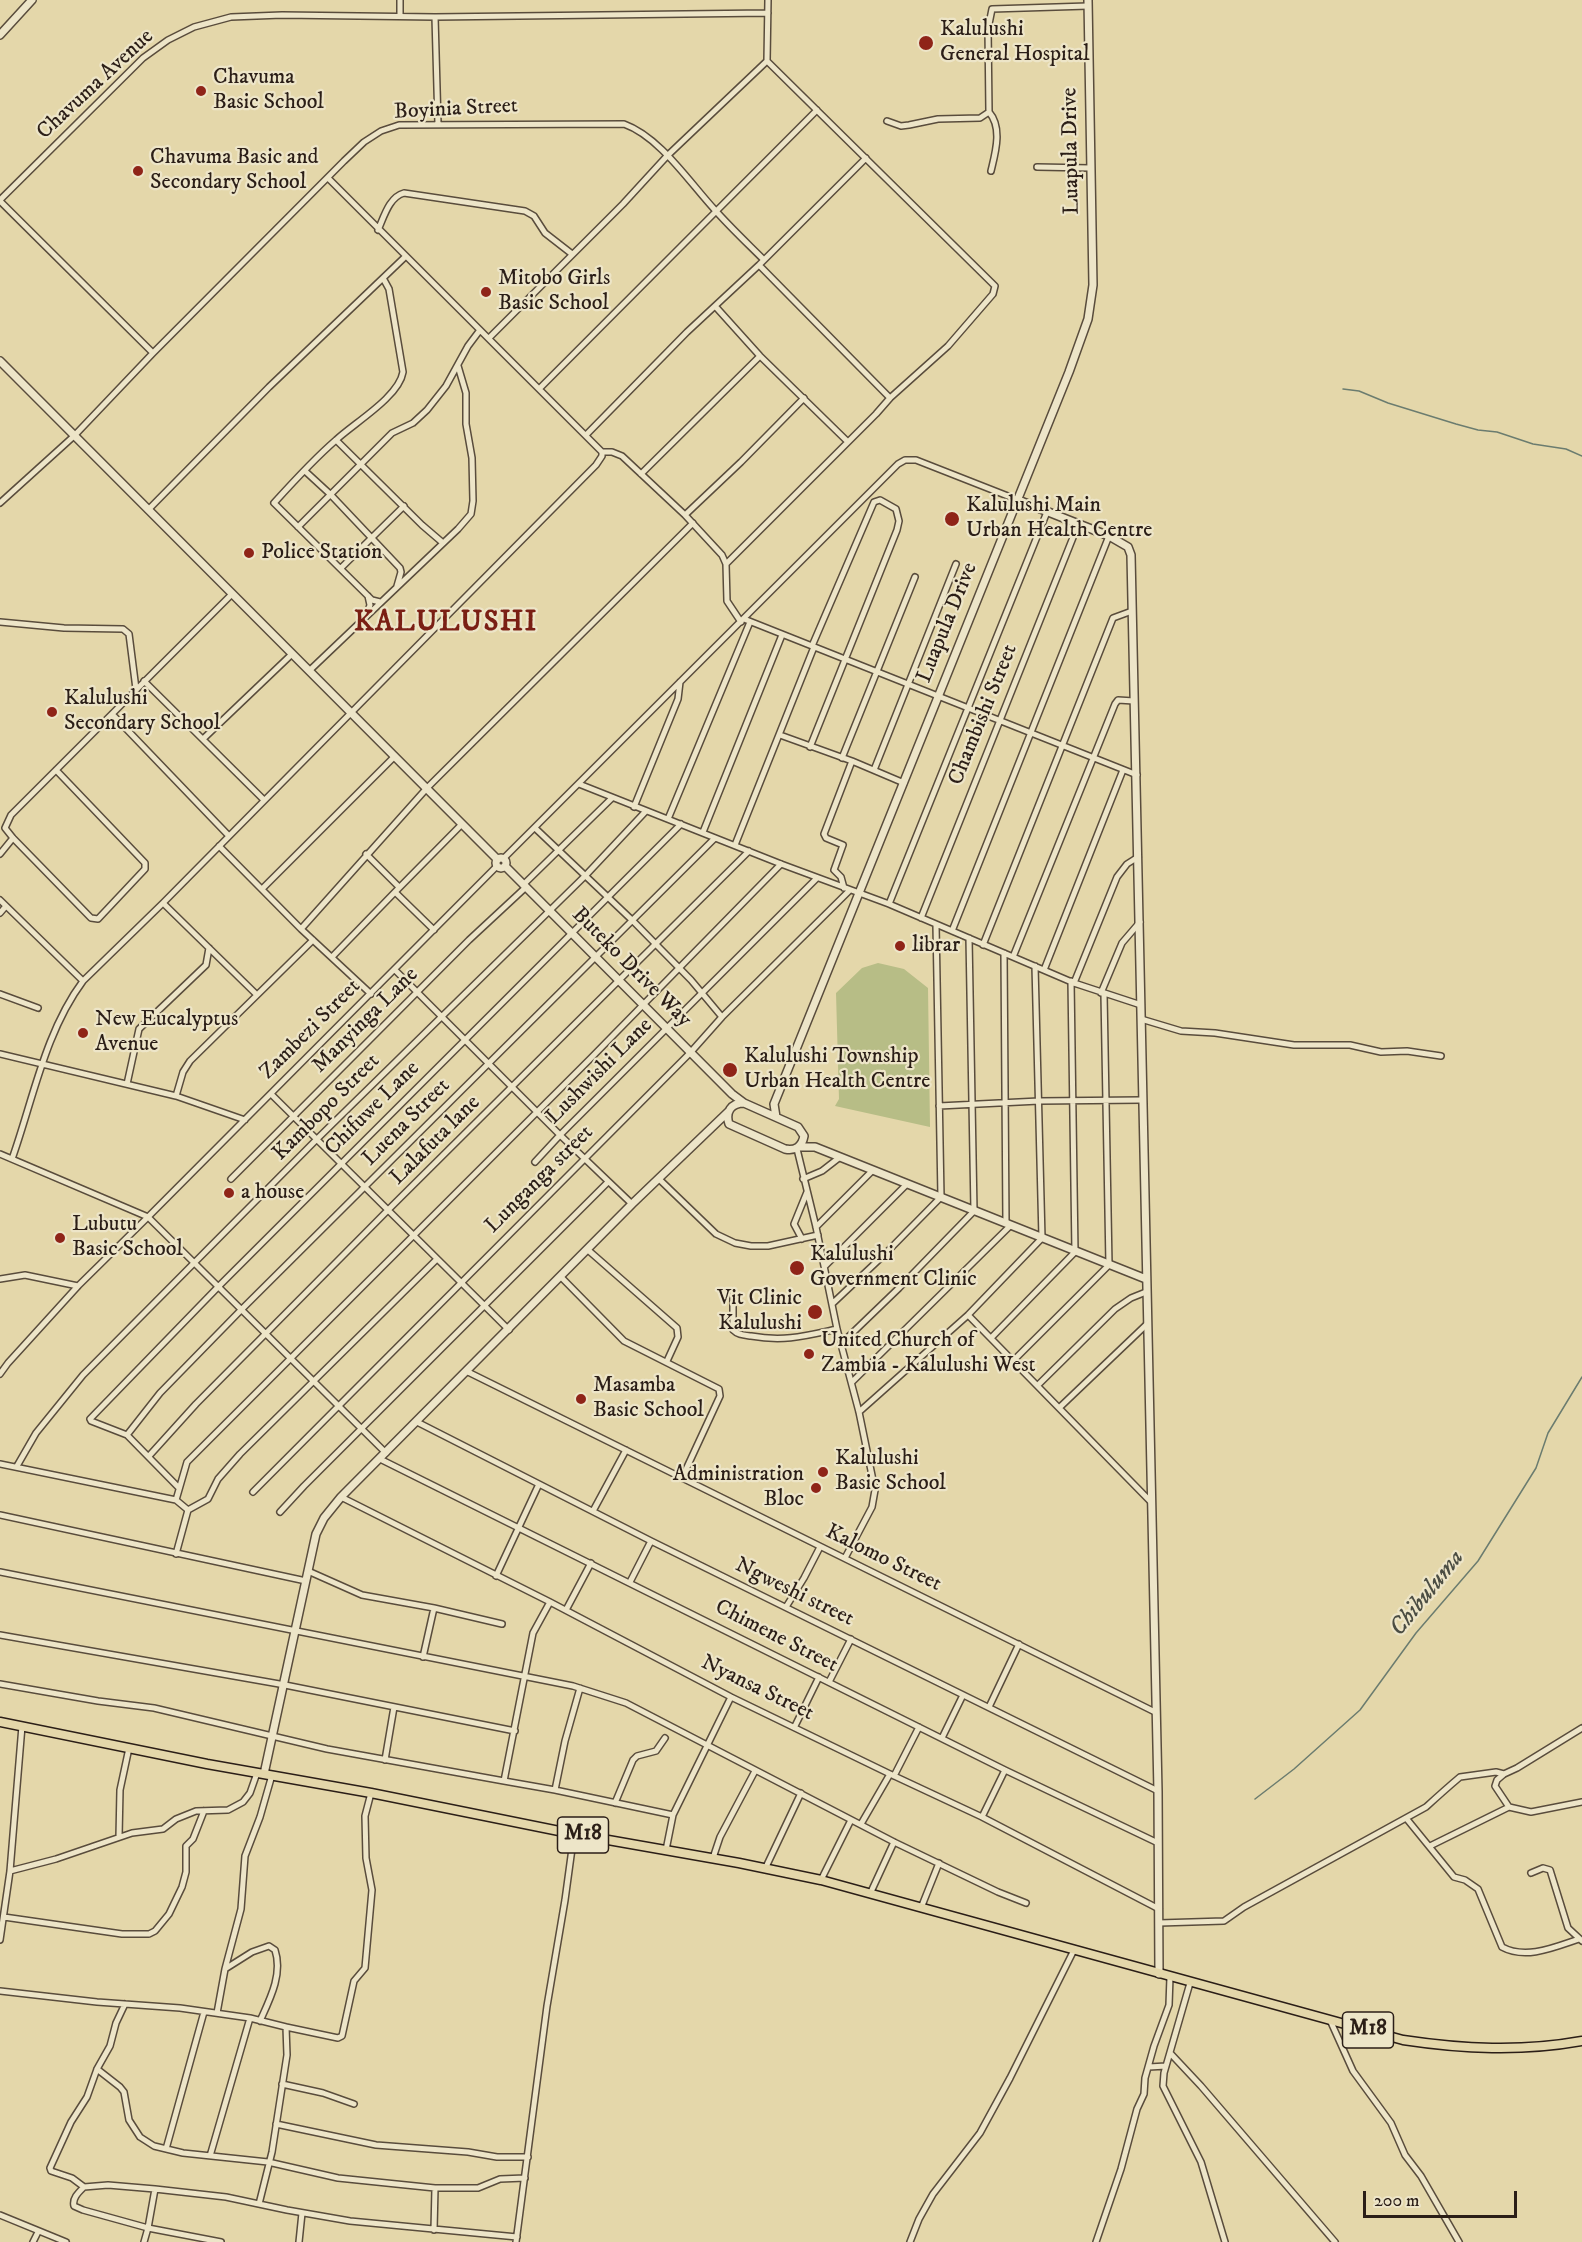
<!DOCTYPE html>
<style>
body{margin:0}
#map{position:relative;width:1582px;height:2242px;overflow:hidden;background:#e4d7aa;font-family:"IM FELL DW Pica",serif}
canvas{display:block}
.scale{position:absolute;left:1363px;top:2191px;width:154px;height:27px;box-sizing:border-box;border:3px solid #2b1e17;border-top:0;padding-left:8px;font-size:18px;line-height:21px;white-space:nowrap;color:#2b1e17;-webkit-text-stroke:4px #ede5c8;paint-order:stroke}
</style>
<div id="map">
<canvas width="1582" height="2242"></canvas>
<div class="scale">200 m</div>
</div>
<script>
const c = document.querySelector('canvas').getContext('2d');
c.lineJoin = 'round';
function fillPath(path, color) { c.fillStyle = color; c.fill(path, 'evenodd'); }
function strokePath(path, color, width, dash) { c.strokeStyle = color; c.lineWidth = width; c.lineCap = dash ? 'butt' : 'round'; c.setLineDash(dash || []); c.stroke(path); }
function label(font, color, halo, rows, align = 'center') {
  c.font = font + ' "IM FELL DW Pica",serif'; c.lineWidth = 4.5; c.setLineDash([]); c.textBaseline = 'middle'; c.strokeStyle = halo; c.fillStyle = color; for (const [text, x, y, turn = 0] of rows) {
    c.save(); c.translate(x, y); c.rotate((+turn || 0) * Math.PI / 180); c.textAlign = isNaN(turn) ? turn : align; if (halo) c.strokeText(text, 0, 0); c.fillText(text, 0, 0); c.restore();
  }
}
const green = new Path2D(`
 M878 963 904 969 928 988 930 1127 835 1106 839 1099 836 993 862 968Z`);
const stream = new Path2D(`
 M1343 389 1359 391 1388 403 1456 424 1478 430 1497 432 1533 444 1566 449 1582 456
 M1255 1799 1294 1769 1360 1710 1416 1633 1478 1561 1536 1468 1548 1433 1582 1377`);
const minor = new Path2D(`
 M400 0V15
 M435 17 438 124
 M767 61 995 286 993 294 948 346 890 398
 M989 112C1003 128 995 154 991 171
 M887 121 901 126 909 125 938 119 980 118 989 112 988 29 992 9 1088 6
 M1037 167 1090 168
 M328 178 602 452H612L622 456 685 515 722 555 726 564 727 601 741 622
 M0 200 143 58 168 40 194 27 231 17 282 15 435 17 768 13
 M0 201 153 353
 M378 230C384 217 389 197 404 193L525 211 534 216 545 233 572 254
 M715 306 760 356 848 442
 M489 338 623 204 667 156 767 61 768 0
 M540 388 817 110
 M586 435 687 332 759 265 866 158
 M336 440 422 525 443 543
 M305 471 330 494 400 568 401 572 397 586
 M641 474 760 356
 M0 503 74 436 153 353 344 161 364 142 381 131 399 125 624 124C660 137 689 182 715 210 730 227 747 243 764 260
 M148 510 269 387 406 256
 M685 515 741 462 804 398
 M298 527 392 433 413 423 427 410 446 386 468 346 480 330
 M726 564 876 414 890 398 759 265
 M341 568 404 506
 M380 602 372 600 274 503C293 482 314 459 336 440 354 423 399 397 403 372L389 289 383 278
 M367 614 370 605 368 596
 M744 619 1137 775
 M0 622 64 628 123 629 129 634 136 689
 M309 671 458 529 471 514 473 501 472 458 466 424V393L458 366
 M144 681 264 800
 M112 714 229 836
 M780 735 852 761 904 783
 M203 739 292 654
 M810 747 897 530 899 521 896 509 880 500 874 502 812 646
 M842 758 915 577
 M56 770 145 863V869L98 919 91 918 13 838 5 828 11 815 232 594
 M874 770 956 564
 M579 784 781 864 889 904 1074 983 1141 1005
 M634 807 678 699 680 682
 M668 819 750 622
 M535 828 633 921 691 980 722 1017
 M703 832 782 635
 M735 845 814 647
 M219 846 301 929 371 994
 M0 854 13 838
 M366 854 399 887
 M504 858 898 464 905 460H916L1018 500
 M523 885 612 798
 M844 888 841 877 834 870 843 845 826 838 824 834 852 761
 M262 889 395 756
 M0 900 83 981
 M163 903 256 994
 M889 904 1047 512
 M0 913 6 906
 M921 918 1078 525
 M301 929 427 788 693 523
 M434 930 395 892 462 824
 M952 931 1109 536
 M983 945 1113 618 1132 611
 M1004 953 1006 1223
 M332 957 395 892
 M1013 957 1115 704 1118 700 1134 701
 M395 970 560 1135 632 1204
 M1044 970 1123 770
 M1074 983 1117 877 1127 864 1138 857
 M1101 993 1122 943 1140 922
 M0 994 38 1008
 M1141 1019 1181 1031 1215 1033 1294 1045H1350L1381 1052 1407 1051 1441 1056
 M0 1054 176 1096 245 1120
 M127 1084 139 1029 206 965 209 948
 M271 1094 509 1330
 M176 1096 183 1072 190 1061 313 940
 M939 1106 1039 1101 1142 1100
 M797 1149 816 1227 837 1329 859 1412 875 1490 872 1507 845 1558
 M0 1154 148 1217 78 1286 8 1363 0 1374
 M12 1159C33 1100 45 1032 83 981L163 903 596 465 602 456V452
 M535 1162 560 1135 817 878
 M231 1179 469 940 525 888
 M659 1179 716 1234 735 1243 751 1246H768L818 1235
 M803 1179 822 1171 840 1157
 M816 1227 873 1170
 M802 1239 794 1224 807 1192
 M588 1250 677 1328 678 1337 667 1361
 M825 1266 907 1184
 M561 1277 624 1341 719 1389 720 1396 682 1478
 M0 1279 25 1275 78 1286
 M733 1293V1330C738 1335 743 1335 751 1336 784 1342 805 1336 837 1329
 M832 1304 886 1253 941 1197 936 925
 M968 1315 1151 1502
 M991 1338 1075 1252 1071 981
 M842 1343 899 1288 974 1211 969 938
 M1013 1361 1109 1265 1104 994
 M468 1372 1155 1712
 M852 1382 1011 1225
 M1038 1385 1115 1309 1131 1298 1146 1292
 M1059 1408 1146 1325
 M859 1412 968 1315 1042 1238 1035 966
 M417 1422 651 1541 1158 1791
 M127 1435 160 1393 241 1310 715 838
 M386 1453 148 1217 497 866
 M149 1456 196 1404 388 1210 749 851
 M380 1459 1005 1770 1158 1843
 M0 1464 176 1500 188 1510 176 1554
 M17 1466 36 1433 83 1375 317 1139 586 875 646 811
 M179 1488 127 1435 91 1421 90 1419 219 1286 681 824
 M253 1492 690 1053 722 1017 850 890
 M341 1497 550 1602 731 1697 890 1774 982 1817 1159 1909
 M176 1500 187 1462 591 1058 781 864
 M188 1510 208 1499 218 1479 240 1454 436 1260
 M593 1511 626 1450
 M280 1512 304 1486 608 1182
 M0 1515 306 1581
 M308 1571 362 1595 434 1608 502 1624
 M0 1572 573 1686 626 1703 894 1842 998 1892 1026 1903
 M496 1576 539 1484
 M630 1582 651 1541
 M786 1607 804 1578 820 1547
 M566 1610 591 1563
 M0 1635 285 1685 515 1731
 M423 1657 434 1608
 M829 1682 851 1639
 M0 1684 98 1701 154 1708 327 1749 504 1781 533 1633 550 1602
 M989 1707 1019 1644
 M795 1726 819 1677
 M942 1738 963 1695
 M385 1760 394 1707
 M894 1776 919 1727
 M504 1781 555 1790 565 1741 580 1688
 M555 1790 673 1815 666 1850
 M615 1803 633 1760 637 1756 656 1751 665 1738
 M1509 1807 1495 1786 1497 1780 1504 1774 1517 1768 1582 1728
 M673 1815 731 1697
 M982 1817 1005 1770
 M1406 1818 1454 1877 1465 1880 1478 1889 1502 1947C1526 1960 1555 1947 1579 1939
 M861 1824 890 1774
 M119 1837 120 1790 129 1748
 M1430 1846 1509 1807 1531 1812 1582 1802
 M713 1858 720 1837 755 1771
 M765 1869 801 1793
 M10 1871 56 1859 132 1833 163 1829 176 1819 196 1811 228 1810 243 1802 250 1793 257 1773
 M1531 1873 1543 1868 1550 1870 1568 1928 1582 1941
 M821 1880 851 1820
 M870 1894 894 1842
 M921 1908 939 1863
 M4 1917 122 1934H149L155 1931 169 1914 182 1887 186 1872V1846L193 1839 204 1811
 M1159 1923 1224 1921 1244 1907 1426 1807C1437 1797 1448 1787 1460 1777L1496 1772 1504 1774
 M0 1940 10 1871 22 1726
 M225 1969 241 1909 245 1856 260 1817 272 1775
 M1190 1983 1164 2073 1163 2086 1201 2162 1225 2242
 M0 1991 97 2002 180 2008 250 2018
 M217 2013 225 1969 252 1952 269 1946 275 1950C283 1974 270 1999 260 2021
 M1330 2020 1353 2071 1391 2123 1405 2155 1421 2176 1459 2242
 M286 2027 338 2038 342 2036 354 1981 365 1968 372 1890 366 1858 365 1816 371 1793
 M1171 2054 1201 2086 1335 2242
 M1149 2067 1166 2066
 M97 2069 120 2087 124 2092 129 2120 140 2137 154 2146 183 2153 268 2162 338 2178 435 2188H478L500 2179 525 2178
 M282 2084 323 2093 354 2104
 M276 2124 376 2145 468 2152 497 2157H528
 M166 2149 204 2012
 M210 2156 250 2018 286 2027 287 2055 272 2152 259 2204
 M84 2187 72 2178 51 2171 50 2168 71 2122 87 2097 97 2069 110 2046 116 2023 125 2004
 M0 2215 66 2242
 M434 2230 435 2188
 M33 2242 38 2232
 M144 2242 148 2228 83 2210 74 2206C72 2198 79 2192 84 2187L108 2185 155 2189
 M221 2242 148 2228 155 2189 226 2197 287 2210 350 2221 517 2237
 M299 2242 302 2213
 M516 2242 547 2006 565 1900 574 1834
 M910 2242 919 2219 933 2194 980 2133 1010 2078 1074 1950
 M1096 2242 1121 2169 1137 2109 1144 2094 1145 2078 1154 2046 1169 2005 1170 1977`);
const tertiary = new Path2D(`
 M0 35 32 0
 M0 361 497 859
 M1018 500 1109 536 1128 547 1131 555 1158 1791 1159 1974
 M496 863a5 5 0 1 1 10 0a5 5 0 1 1-10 0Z
 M505 866 732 1094 744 1103 798 1127 804 1136C802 1147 795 1151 785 1149L729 1124C725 1112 731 1103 744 1103
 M776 1117 774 1104 1069 372 1088 319 1093 285 1088 0
 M799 1147H815L1146 1279
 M264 1774 316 1534 324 1518 341 1497 632 1204 729 1111`);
const primary = new Path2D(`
 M0 1722 207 1764 371 1793 574 1834 739 1863 821 1880 1403 2040C1463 2049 1521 2052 1582 2041`);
const markers = [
 [926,43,8,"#8f2418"],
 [201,91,6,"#8f2418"],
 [138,171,6,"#8f2418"],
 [486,292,6,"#8f2418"],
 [952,519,8,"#8f2418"],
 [249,553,6,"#8f2418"],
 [52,712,6,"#8f2418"],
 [900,946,6,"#8f2418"],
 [83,1033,6,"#8f2418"],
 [730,1070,8,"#8f2418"],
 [229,1193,6,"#8f2418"],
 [60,1238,6,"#8f2418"],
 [797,1268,8,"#8f2418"],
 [815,1312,8,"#8f2418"],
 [809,1354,6,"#8f2418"],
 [581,1399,6,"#8f2418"],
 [823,1472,6,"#8f2418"],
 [816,1488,6,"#8f2418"]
];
const shields = [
 [583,1835,51],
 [1368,2030,51]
];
const shieldNames = [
 ["M18",583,1835],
 ["M18",1368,2030]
];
const poiNames = [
 ["Kalulushi",940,30],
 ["General Hospital",940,55],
 ["Chavuma",213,78],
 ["Basic School",213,103],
 ["Chavuma Basic and",150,158],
 ["Secondary School",150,183],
 ["Mitobo Girls",498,279],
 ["Basic School",498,304],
 ["Kalulushi Main",966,506],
 ["Urban Health Centre",966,531],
 ["Police Station",261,553],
 ["Kalulushi",64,699],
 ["Secondary School",64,724],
 ["librar",912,946],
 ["New Eucalyptus",95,1020],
 ["Avenue",95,1045],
 ["Kalulushi Township",744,1057],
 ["Urban Health Centre",744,1082],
 ["a house",241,1193],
 ["Lubutu",72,1225],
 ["Basic School",72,1250],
 ["Kalulushi",810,1255],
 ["Government Clinic",810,1280],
 ["Vit Clinic",802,1299,"right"],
 ["Kalulushi",802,1324,"right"],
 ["United Church of",821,1341],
 ["Zambia - Kalulushi West",821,1366],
 ["Masamba",593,1386],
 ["Basic School",593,1411],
 ["Kalulushi",835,1459],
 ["Basic School",835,1484],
 ["Administration",804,1475,"right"],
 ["Bloc",804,1500,"right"]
];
const streetNames = [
 ["Chavuma Avenue",96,85,-43],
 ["Boyinia Street",456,110,-3],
 ["Luapula Drive",1072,151,-91],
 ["Luapula Drive",948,623,-68],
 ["Chambishi Street",984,715,-68],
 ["Buteko Drive Way",631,968,45],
 ["Manyinga Lane",366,1021,-45],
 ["Zambezi Street",311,1030,-45],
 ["Lushwishi Lane",600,1072,-45],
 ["Kambopo Street",327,1108,-45],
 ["Chifuwe Lane",373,1109,-45],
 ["Luena Street",407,1123,-45],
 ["Lalafuta lane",436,1141,-45],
 ["Lunganga street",540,1180,-45],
 ["Kalomo Street",883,1559,26],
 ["Ngweshi street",794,1593,26],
 ["Chimene Street",776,1637,27],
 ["Nyansa Street",757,1689,26]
];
const waterNames = [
 ["Chibuluma",1428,1594,-51]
];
const districtNames = [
 ["KALULUSHI",446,624]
];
fillPath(green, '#b7bd86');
strokePath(stream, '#6b7c6f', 1.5);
strokePath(minor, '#594c3c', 8);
strokePath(tertiary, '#594c3c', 10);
strokePath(primary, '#2b1e17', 11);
strokePath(minor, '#ede5c8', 5);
strokePath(tertiary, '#ede5c8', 7);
strokePath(primary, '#e4d7aa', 8);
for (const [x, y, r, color] of markers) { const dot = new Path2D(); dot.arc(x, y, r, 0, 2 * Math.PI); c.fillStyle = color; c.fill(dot); strokePath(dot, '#ede5c8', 2); }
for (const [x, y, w] of shields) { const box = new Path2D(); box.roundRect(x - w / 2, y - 18, w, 36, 4.5); c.fillStyle = '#ede5c8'; c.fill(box); strokePath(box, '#2b1e17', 1.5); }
label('bold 21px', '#2b1e17', null, shieldNames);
label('22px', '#2b1e17', '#ede5c8', poiNames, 'left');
label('22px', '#2b1e17', '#ede5c8', streetNames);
label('italic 24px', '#4b4d43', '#ede5c8', waterNames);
c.letterSpacing = '1.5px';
label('bold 28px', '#7a1f14', '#ede5c8', districtNames);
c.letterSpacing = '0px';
</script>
